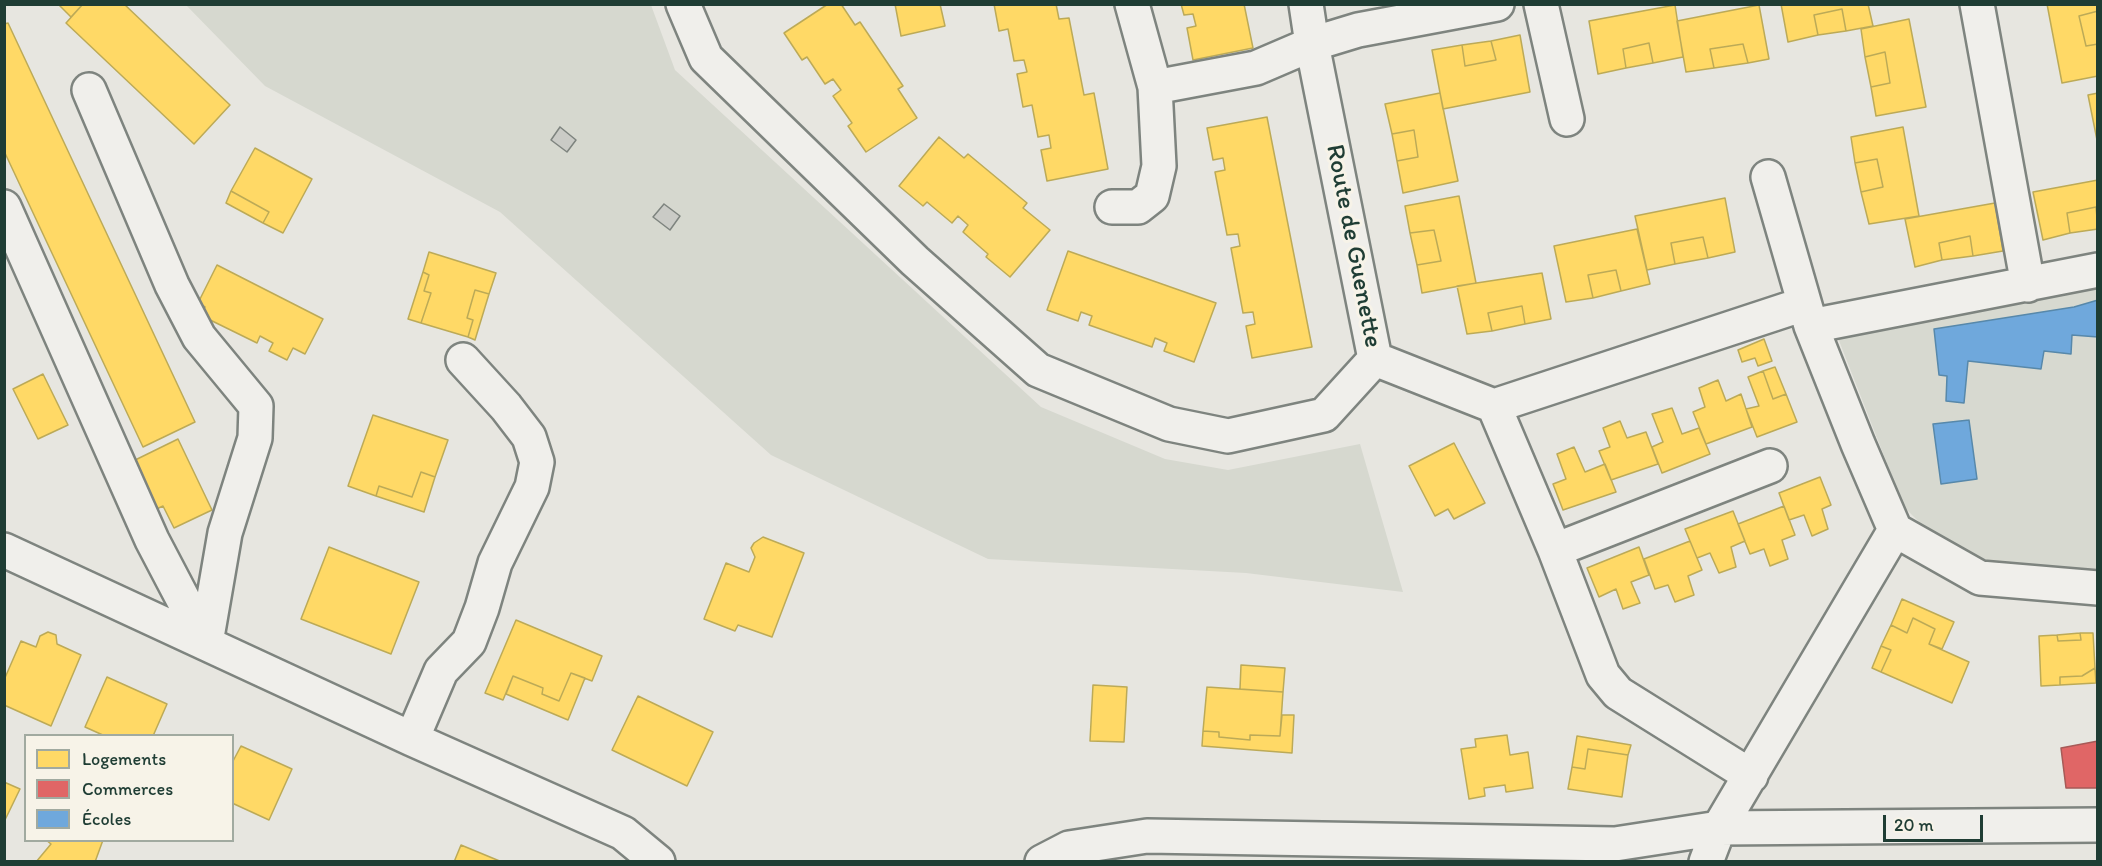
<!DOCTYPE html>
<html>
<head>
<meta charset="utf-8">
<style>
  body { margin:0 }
  #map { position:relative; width:2102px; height:866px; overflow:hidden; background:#e7e6e0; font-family:Itim,sans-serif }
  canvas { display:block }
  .frame { position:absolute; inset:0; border:6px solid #1f3d34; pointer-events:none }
  .legend { position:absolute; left:24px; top:734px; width:210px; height:108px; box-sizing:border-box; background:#f7f3e8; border:2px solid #a1aaa0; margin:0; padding:8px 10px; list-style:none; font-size:18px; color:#1f3d34 }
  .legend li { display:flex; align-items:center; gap:12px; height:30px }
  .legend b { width:30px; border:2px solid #a1aaa0 }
  .scale { position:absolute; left:1883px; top:815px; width:100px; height:27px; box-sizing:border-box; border:3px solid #1f3d34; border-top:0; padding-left:8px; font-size:18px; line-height:21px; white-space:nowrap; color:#1f3d34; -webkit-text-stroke:4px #f7f3e8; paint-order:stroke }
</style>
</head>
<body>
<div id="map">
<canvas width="2102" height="866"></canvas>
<div class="frame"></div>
<ul class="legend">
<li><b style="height:16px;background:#ffd966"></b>Logements</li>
<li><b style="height:16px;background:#e06666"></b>Commerces</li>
<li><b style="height:16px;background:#6fa8dc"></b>Écoles</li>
</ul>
<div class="scale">20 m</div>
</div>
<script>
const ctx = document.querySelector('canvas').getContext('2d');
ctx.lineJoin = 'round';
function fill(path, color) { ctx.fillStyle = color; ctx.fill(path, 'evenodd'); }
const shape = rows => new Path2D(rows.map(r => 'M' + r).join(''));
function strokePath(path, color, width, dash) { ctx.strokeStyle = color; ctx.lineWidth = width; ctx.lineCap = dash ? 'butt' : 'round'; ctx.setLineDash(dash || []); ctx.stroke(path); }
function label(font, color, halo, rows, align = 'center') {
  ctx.font = font + ' Itim,sans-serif'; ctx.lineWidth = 6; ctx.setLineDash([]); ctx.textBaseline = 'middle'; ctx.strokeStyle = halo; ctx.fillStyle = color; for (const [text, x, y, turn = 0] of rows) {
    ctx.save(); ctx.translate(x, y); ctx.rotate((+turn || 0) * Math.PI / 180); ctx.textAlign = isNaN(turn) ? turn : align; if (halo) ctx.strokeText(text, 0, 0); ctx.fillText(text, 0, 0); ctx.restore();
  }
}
const built = shape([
  [2097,285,2097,569,2082,575,2015,572,1977,559,1924,527,1904,507,1836,333]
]);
const green = shape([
  [186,5,651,5,675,70,1041,407,1165,459,1228,470,1360,444,1403,592,1246,573,988,559,771,455,500,212,265,86]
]);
const homes = shape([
  [58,4,83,4,71,17,58,4],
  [83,4,124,4,230,105,194,144,66,23,83,4],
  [828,4,841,4,855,25,860,22,903,86,898,89,917,118,866,152,848,126,852,123,833,96,841,90,833,79,825,84,807,57,802,60,784,33,828,4],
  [895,4,940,4,945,26,901,36,895,4],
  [994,4,1056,4,1059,19,1069,18,1084,95,1094,93,1108,169,1047,181,1041,150,1051,148,1049,135,1038,137,1032,105,1023,107,1017,74,1027,72,1024,60,1014,61,1008,29,999,31,994,4],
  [1181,4,1244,4,1253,48,1193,60,1187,28,1196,26,1193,14,1184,15,1181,4],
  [1781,4,1868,4,1873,26,1846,31,1842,9,1814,15,1818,35,1788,42,1781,4],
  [2047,4,2098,4,2098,11,2079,16,2086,46,2098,44,2098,76,2062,83,2047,4],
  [1675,5,1683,57,1653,63,1649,43,1623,49,1626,68,1598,74,1589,21,1675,5],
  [1759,5,1769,59,1748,63,1743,44,1710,49,1714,68,1686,72,1677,21,1759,5],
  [1842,9,1846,31,1818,35,1814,15,1842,9],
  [2098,11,2098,44,2086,46,2079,16,2098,11],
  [1909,19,1926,107,1876,116,1871,87,1890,83,1885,52,1865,57,1861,29,1909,19],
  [8,23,195,422,143,447,4,151,4,24,8,23],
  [1520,35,1530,92,1443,109,1432,50,1462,45,1465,66,1496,60,1491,41,1520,35],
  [1491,41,1496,60,1465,66,1462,45,1491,41],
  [1649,43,1653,63,1626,68,1623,49,1649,43],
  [1743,44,1748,63,1714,68,1710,49,1743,44],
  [1885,52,1890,83,1871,87,1865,57,1885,52],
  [1440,93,1458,181,1403,193,1397,161,1418,157,1414,130,1392,134,1385,104,1440,93],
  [2098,93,2098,145,2088,95,2098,93],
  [1267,117,1312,347,1252,358,1246,326,1255,324,1253,312,1243,313,1231,248,1240,246,1238,234,1227,235,1215,172,1225,170,1223,158,1213,160,1207,128,1267,117],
  [1903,127,1919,216,1869,224,1861,192,1883,187,1877,159,1855,163,1851,137,1903,127],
  [1414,130,1418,157,1397,161,1392,134,1414,130],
  [939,137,964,158,968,154,1027,203,1023,208,1050,230,1010,277,986,257,988,254,963,232,968,225,958,216,952,223,927,202,923,206,899,186,939,137],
  [255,148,312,179,283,233,263,223,269,212,231,191,255,148],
  [1877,159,1883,187,1861,192,1855,163,1877,159],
  [2098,180,2098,214,2096,207,2067,213,2070,233,2043,240,2033,192,2098,180],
  [231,191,269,212,263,223,226,203,231,191],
  [1459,196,1476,283,1422,293,1417,265,1441,261,1434,230,1410,233,1405,206,1459,196],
  [1725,198,1735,252,1708,258,1703,237,1671,243,1675,264,1647,270,1635,216,1725,198],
  [1995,203,2003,251,1973,256,1970,236,1939,243,1942,260,1915,267,1905,219,1995,203],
  [2096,207,2098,229,2070,233,2067,213,2096,207],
  [1637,229,1650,284,1621,291,1616,270,1588,275,1593,298,1566,302,1554,246,1637,229],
  [1434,230,1441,261,1417,265,1410,233,1434,230],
  [1970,236,1973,256,1942,260,1939,243,1970,236],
  [1703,237,1708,258,1675,264,1671,243,1703,237],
  [1068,251,1216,303,1194,362,1164,351,1167,343,1155,338,1152,347,1089,325,1092,316,1081,312,1078,321,1047,310,1068,251],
  [429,252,496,273,489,294,475,290,467,318,473,320,468,337,421,323,431,293,424,291,429,275,423,272,429,252],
  [217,265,323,319,305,354,293,348,287,360,269,351,273,343,260,336,257,343,200,315,205,307,198,303,217,265],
  [1616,270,1621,291,1593,298,1588,275,1616,270],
  [423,272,429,275,424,291,431,293,421,323,408,319,423,272],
  [1542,273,1551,319,1525,324,1522,306,1488,313,1492,331,1467,334,1457,286,1542,273],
  [475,290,489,294,475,340,468,337,473,320,467,318,475,290],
  [1522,306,1525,324,1492,331,1488,313,1522,306],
  [1764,339,1772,361,1758,366,1755,358,1742,362,1738,350,1764,339],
  [1775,367,1786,394,1773,399,1763,371,1775,367],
  [1763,371,1773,399,1786,394,1797,422,1757,437,1746,409,1759,406,1748,377,1763,371],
  [43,374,68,425,38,439,13,389,43,374],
  [1718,380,1726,401,1741,394,1752,427,1706,444,1693,412,1705,407,1699,388,1718,380],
  [1672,408,1682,434,1699,428,1710,454,1662,473,1652,447,1663,442,1652,414,1672,408],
  [373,415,448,440,435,477,421,472,412,497,379,486,376,496,348,486,373,415],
  [1620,421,1627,438,1646,432,1658,464,1611,480,1599,451,1610,447,1603,428,1620,421],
  [178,439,212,510,174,528,163,506,148,513,125,465,178,439],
  [1454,443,1485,503,1454,519,1448,509,1435,516,1409,466,1454,443],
  [1574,447,1585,472,1605,464,1616,492,1563,510,1553,484,1566,479,1557,454,1574,447],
  [421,472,435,477,424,512,376,496,379,486,412,497,421,472],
  [1820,477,1831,505,1822,509,1828,529,1812,536,1804,515,1789,520,1779,493,1820,477],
  [1784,506,1795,535,1782,540,1788,559,1770,566,1764,549,1750,554,1738,524,1784,506],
  [1733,511,1745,541,1731,547,1736,567,1719,573,1710,553,1697,558,1685,529,1733,511],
  [763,537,804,553,772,637,738,625,735,631,704,619,726,563,749,572,755,557,751,548,754,543,763,537],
  [1690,541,1702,570,1688,576,1694,595,1675,602,1668,585,1655,589,1644,559,1690,541],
  [329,547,419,582,391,654,301,619,329,547],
  [1639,547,1649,575,1631,582,1640,603,1623,609,1616,589,1599,597,1587,568,1639,547],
  [1902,599,1954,622,1942,649,1929,644,1935,629,1913,618,1907,633,1891,625,1902,599],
  [1913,618,1935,629,1929,644,1969,662,1952,703,1881,672,1891,650,1881,646,1891,625,1907,633,1913,618],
  [516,620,602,656,592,681,571,673,559,701,542,694,543,688,513,676,503,700,485,693,516,620],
  [48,632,56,635,57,644,81,655,51,726,4,705,4,680,21,641,36,647,40,636,48,632],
  [2080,633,2093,633,2095,668,2082,676,2060,677,2060,685,2041,686,2039,636,2057,635,2058,641,2081,640,2080,633],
  [2080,633,2081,640,2058,641,2057,635,2080,633],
  [1881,646,1891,650,1881,672,1872,668,1881,646],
  [1241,665,1285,668,1283,692,1240,689,1241,665],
  [2095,668,2096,683,2060,685,2060,677,2082,676,2095,668],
  [571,673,585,678,568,720,506,694,513,676,543,688,542,694,559,701,571,673],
  [107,677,167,704,153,736,105,736,85,727,107,677],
  [1093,685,1127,687,1124,742,1090,741,1093,685],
  [1207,687,1283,692,1280,736,1250,735,1250,740,1219,737,1219,732,1203,731,1207,687],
  [638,696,713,732,687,786,612,750,638,696],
  [1282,715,1294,715,1292,753,1202,746,1203,731,1219,732,1219,737,1250,740,1250,735,1280,736,1282,715],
  [1507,735,1510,755,1528,752,1533,788,1506,792,1505,785,1484,788,1485,796,1469,799,1461,749,1476,747,1475,739,1507,735],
  [1577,736,1631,745,1628,755,1588,749,1585,769,1572,767,1577,736],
  [241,746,292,769,269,820,232,803,232,763,241,746],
  [1588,749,1628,755,1622,797,1568,789,1572,767,1585,769,1588,749],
  [4,782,20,789,4,822,4,782],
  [46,840,103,840,95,862,36,862,51,844,46,840],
  [461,845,502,862,454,862,461,845]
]);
const shops = shape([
  [2098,741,2098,788,2066,788,2061,748,2098,741]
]);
const schools = shape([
  [2098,300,2098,337,2072,335,2071,354,2044,351,2041,369,1968,361,1964,403,1946,401,1947,376,1939,375,1934,329,2074,307,2098,300],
  [1969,420,1977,479,1941,484,1933,424,1969,420]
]);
const building = shape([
  [560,127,576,140,567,152,551,140,560,127],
  [664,204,680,216,670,230,653,217,664,204]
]);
const minor = shape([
  [683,4,706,58,915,261,1038,370,1169,424,1228,436,1324,415,1375,359],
  [1306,4,1312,44,1375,359,1494,406,1804,304],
  [1541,4,1567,119],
  [1977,4,2028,285],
  [1155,87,1256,68,1312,44,1358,30,1497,4],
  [89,90,172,285,199,337,256,406,255,438,225,533,206,643],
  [1768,177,1811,326,1858,444,1895,530,1980,578,2098,588],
  [4,207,152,540,206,643],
  [1112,207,1138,207,1152,196,1159,166,1155,87,1132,4],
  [1811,326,2098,270],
  [1494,406,1555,550,1603,675,1618,693,1751,776],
  [4,550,412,739,623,833,658,862],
  [1555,550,1770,466],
  [412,739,441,671,469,642,482,608,495,563,532,487,537,462,529,437,506,407,463,360],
  [1042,862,1069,848,1147,836,1615,844,1719,828,2098,825],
  [1706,862,1719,828,1895,530]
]);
const streetNames = [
  ["Route de Guenette",1353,246,79]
];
fill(built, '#d7d9d0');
fill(green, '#d6d8cf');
fill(homes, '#ffd966');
strokePath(homes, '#bcaa57', 1.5);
fill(shops, '#e06666');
strokePath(shops, '#a65a57', 1.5);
fill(schools, '#6fa8dc');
strokePath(schools, '#5788aa', 1.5);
fill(building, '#cacbc6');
strokePath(building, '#7e847f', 1.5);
strokePath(minor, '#7e847f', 38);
strokePath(minor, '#f0efeb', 33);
label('26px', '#1f3d34', '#f7f3e8', streetNames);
</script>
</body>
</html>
